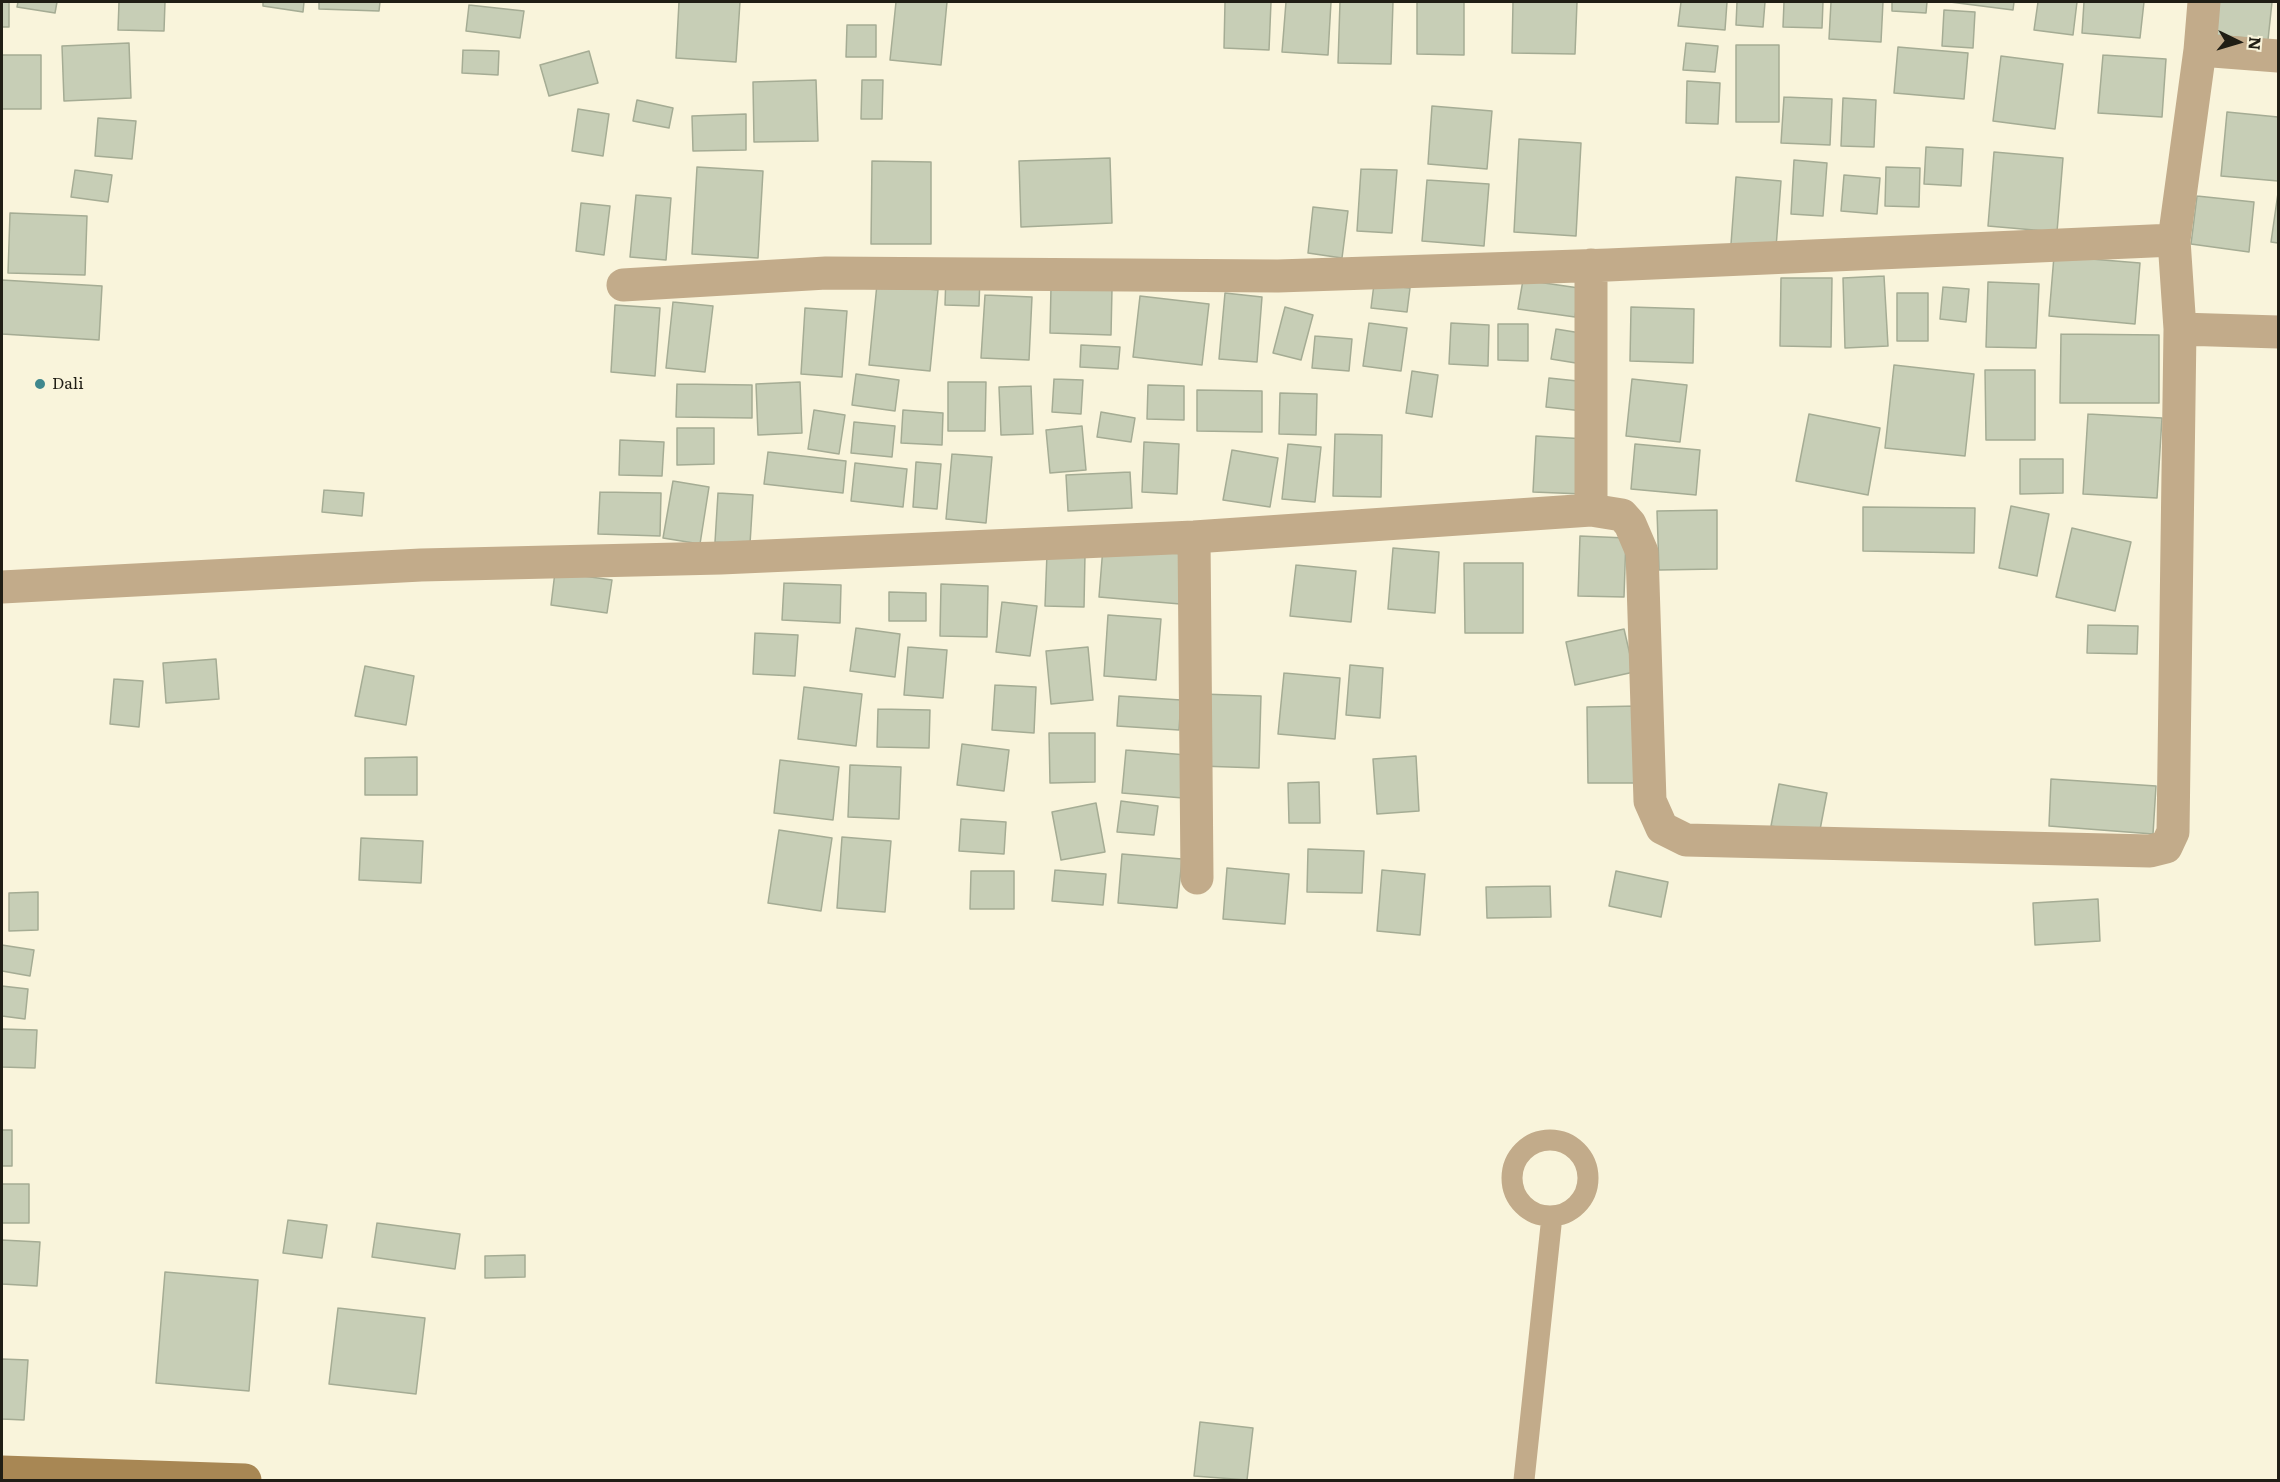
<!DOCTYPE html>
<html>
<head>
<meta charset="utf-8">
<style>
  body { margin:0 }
  #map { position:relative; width:2280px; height:1482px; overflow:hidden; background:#f9f4db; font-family:Literata,serif }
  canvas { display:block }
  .frame { position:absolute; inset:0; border:3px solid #201e15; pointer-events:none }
  .north { position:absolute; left:2208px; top:12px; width:60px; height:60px; -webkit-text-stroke:4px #f9f4db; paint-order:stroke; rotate:95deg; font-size:16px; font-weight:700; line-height:24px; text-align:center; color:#201e15 }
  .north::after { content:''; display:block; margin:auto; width:21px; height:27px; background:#201e15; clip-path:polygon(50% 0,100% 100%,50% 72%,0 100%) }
</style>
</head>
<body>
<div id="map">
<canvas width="2280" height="1482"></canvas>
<div class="frame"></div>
<div class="north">N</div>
</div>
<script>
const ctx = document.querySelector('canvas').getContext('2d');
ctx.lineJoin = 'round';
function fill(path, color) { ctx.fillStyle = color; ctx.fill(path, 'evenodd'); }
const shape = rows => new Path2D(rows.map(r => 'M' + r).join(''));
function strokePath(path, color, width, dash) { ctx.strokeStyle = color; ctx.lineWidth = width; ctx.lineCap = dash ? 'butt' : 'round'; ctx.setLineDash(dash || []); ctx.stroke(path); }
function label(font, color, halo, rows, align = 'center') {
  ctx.font = font + ' Literata,serif'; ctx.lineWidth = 4.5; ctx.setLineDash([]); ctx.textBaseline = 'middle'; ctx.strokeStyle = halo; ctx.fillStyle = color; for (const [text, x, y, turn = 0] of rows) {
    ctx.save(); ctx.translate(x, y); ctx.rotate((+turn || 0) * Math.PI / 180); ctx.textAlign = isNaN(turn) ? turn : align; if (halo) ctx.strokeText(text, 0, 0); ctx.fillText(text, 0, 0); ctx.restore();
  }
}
const building = shape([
  [2,2,9,2,9,27,2,27,2,2],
  [18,2,57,2,55,13,17,7,18,2],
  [119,2,165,2,164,31,118,30,119,2],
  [263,2,304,2,303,12,263,6,263,2],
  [319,2,380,2,379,11,319,9,319,2],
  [679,2,740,2,736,62,676,58,679,2],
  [896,2,947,2,941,65,890,60,896,2],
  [1225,2,1271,2,1269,50,1224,48,1225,2],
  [1286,2,1331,2,1328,55,1282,52,1286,2],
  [1340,2,1393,2,1391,64,1338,63,1340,2],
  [1417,2,1464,2,1464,55,1417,54,1417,2],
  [1513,2,1577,2,1575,54,1512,53,1513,2],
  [1681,2,1727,2,1725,30,1678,26,1681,2],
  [1737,2,1765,2,1763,27,1736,25,1737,2],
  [1784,2,1823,2,1822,28,1783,27,1784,2],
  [1831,2,1883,2,1881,42,1829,39,1831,2],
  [1892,2,1927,2,1926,13,1892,11,1892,2],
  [1950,2,2014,2,2013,10,1950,2],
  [2038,2,2077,2,2073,35,2034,30,2038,2],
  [2084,2,2144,2,2140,38,2082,33,2084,2],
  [2219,2,2272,2,2268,40,2215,35,2219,2],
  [469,5,524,11,520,38,466,31,469,5],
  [1944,10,1975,12,1973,48,1942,46,1944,10],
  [847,25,876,25,876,57,846,57,847,25],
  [129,43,131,98,64,101,62,46,129,43],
  [1686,43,1718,46,1715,72,1683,70,1686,43],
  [1736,45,1779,45,1779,122,1736,122,1736,45],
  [1898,47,1968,53,1964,99,1894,93,1898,47],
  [463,50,499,51,498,75,462,73,463,50],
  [589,51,598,83,549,96,540,65,589,51],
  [2,55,41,55,41,109,2,109,2,55],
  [2103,55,2166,59,2162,117,2098,113,2103,55],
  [2001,56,2063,64,2055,129,1993,121,2001,56],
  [816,80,818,141,754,142,753,82,816,80],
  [862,80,883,80,882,119,861,119,862,80],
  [1687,81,1720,83,1718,124,1686,123,1687,81],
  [1784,97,1832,99,1830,145,1781,143,1784,97],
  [1843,98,1876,100,1874,147,1841,146,1843,98],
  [637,100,673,108,669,128,633,121,637,100],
  [1432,106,1492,111,1487,169,1428,164,1432,106],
  [578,109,609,114,603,156,572,151,578,109],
  [2227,112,2278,117,2278,181,2221,176,2227,112],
  [746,114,746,150,693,151,692,116,746,114],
  [98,118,136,121,132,159,95,156,98,118],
  [1519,139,1581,143,1576,236,1514,232,1519,139],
  [1926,147,1963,149,1961,186,1924,184,1926,147],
  [1994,152,2063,158,2057,232,1988,226,1994,152],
  [1110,158,1112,223,1021,227,1019,161,1110,158],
  [1794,160,1827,163,1823,216,1791,214,1794,160],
  [872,161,931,162,931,244,871,244,872,161],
  [697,167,763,171,758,258,692,254,697,167],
  [1886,167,1920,168,1919,207,1885,206,1886,167],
  [1361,169,1397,170,1392,233,1357,231,1361,169],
  [75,170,112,175,108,202,71,197,75,170],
  [1844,175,1880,178,1877,214,1841,211,1844,175],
  [1736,177,1781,181,1776,248,1731,244,1736,177],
  [1427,180,1489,184,1484,246,1422,241,1427,180],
  [2278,193,2278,243,2271,242,2278,193],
  [636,195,671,198,666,260,630,257,636,195],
  [2197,196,2254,202,2249,252,2191,244,2197,196],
  [581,203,610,206,604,255,576,251,581,203],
  [1313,207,1348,211,1342,258,1308,253,1313,207],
  [10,213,87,216,85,275,8,273,10,213],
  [2054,256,2140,263,2135,324,2049,316,2054,256],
  [946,274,980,275,979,306,945,305,946,274],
  [1884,276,1888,346,1845,348,1843,278,1884,276],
  [1781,278,1832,278,1831,347,1780,346,1781,278],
  [2,280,102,286,99,340,2,334,2,280],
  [1523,280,1579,288,1575,317,1518,309,1523,280],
  [1988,282,2039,284,2036,348,1986,347,1988,282],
  [877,284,938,290,930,371,869,365,877,284],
  [1374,284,1410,288,1407,312,1371,308,1374,284],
  [1051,287,1112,289,1111,335,1050,333,1051,287],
  [1943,287,1969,289,1966,322,1940,319,1943,287],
  [1225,293,1262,297,1257,362,1219,359,1225,293],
  [1897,293,1928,293,1928,341,1897,341,1897,293],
  [985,295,1032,297,1029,360,981,358,985,295],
  [1140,296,1209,304,1202,365,1133,357,1140,296],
  [673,302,713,306,705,372,666,368,673,302],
  [615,305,660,308,655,376,611,372,615,305],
  [1285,307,1313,315,1301,360,1273,353,1285,307],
  [1631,307,1694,309,1693,363,1630,361,1631,307],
  [805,308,847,311,842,377,801,374,805,308],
  [1369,323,1407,328,1401,371,1363,366,1369,323],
  [1451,323,1489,325,1488,366,1449,364,1451,323],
  [1498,324,1528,324,1528,361,1498,360,1498,324],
  [1556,329,1587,334,1582,364,1551,359,1556,329],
  [2061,334,2159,335,2159,403,2060,403,2061,334],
  [1315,336,1352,339,1349,371,1312,368,1315,336],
  [1081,345,1120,347,1118,369,1080,367,1081,345],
  [1894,365,1974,374,1965,456,1885,448,1894,365],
  [1985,370,2035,370,2035,440,1986,440,1985,370],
  [1412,371,1438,375,1432,417,1406,413,1412,371],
  [856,374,899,380,895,411,852,405,856,374],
  [1549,378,1587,382,1583,411,1546,407,1549,378],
  [1054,379,1083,380,1081,414,1052,412,1054,379],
  [1632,379,1687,385,1680,442,1626,436,1632,379],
  [800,382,802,433,758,435,756,384,800,382],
  [948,382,986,382,985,431,948,431,948,382],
  [677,384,752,385,752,418,676,417,677,384],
  [1148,385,1184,386,1184,420,1147,419,1148,385],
  [1031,386,1033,434,1001,435,999,387,1031,386],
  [1197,390,1262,391,1262,432,1197,431,1197,390],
  [1280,393,1317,394,1316,435,1279,434,1280,393],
  [814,410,845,415,839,454,808,449,814,410],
  [903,410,943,413,942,445,901,443,903,410],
  [1101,412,1135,418,1131,442,1097,437,1101,412],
  [1809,414,1880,428,1868,495,1796,481,1809,414],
  [2088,414,2162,418,2157,498,2083,494,2088,414],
  [854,422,895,426,892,457,851,453,854,422],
  [1082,426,1086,470,1050,473,1046,430,1082,426],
  [677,428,714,428,714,464,677,465,677,428],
  [1335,434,1382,435,1381,497,1333,496,1335,434],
  [1536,436,1586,439,1583,494,1533,492,1536,436],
  [620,440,664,442,662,476,619,475,620,440],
  [1144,442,1179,444,1177,494,1142,492,1144,442],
  [1288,444,1321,447,1315,502,1282,499,1288,444],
  [1635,444,1700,450,1696,495,1631,489,1635,444],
  [1232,450,1278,458,1270,507,1223,500,1232,450],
  [768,452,846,461,843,493,764,484,768,452],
  [952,454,992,457,986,523,946,519,952,454],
  [2020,459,2063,459,2063,493,2020,494,2020,459],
  [916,462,941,464,937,509,913,507,916,462],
  [855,463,907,469,903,507,851,501,855,463],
  [1130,472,1132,508,1068,511,1066,475,1130,472],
  [673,481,709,487,700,544,663,538,673,481],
  [324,490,364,493,362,516,322,512,324,490],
  [600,492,661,493,660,536,598,534,600,492],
  [718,493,753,495,750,544,715,542,718,493],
  [2011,506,2049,514,2037,576,1999,568,2011,506],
  [1863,507,1975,508,1974,553,1863,551,1863,507],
  [1717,510,1717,569,1659,570,1657,511,1717,510],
  [2072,528,2131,542,2115,611,2056,597,2072,528],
  [1580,536,1626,538,1624,597,1578,596,1580,536],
  [1103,547,1185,554,1180,604,1099,597,1103,547],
  [1393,548,1439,552,1435,613,1388,609,1393,548],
  [1047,553,1085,554,1084,607,1045,606,1047,553],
  [1464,563,1523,563,1523,633,1465,633,1464,563],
  [1296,565,1356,571,1351,622,1290,616,1296,565],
  [555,572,612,580,607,613,551,605,555,572],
  [784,583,841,585,840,623,782,620,784,583],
  [941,584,988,586,987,637,940,636,941,584],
  [889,592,926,593,926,621,889,621,889,592],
  [1002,602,1037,606,1030,656,996,652,1002,602],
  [1108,615,1161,619,1156,680,1104,676,1108,615],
  [2088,625,2138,626,2137,654,2087,653,2088,625],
  [856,628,900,634,895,677,850,671,856,628],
  [1624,629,1634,672,1575,685,1566,642,1624,629],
  [755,633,798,635,795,676,753,674,755,633],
  [908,647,947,650,943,698,904,695,908,647],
  [1088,647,1093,700,1051,704,1046,651,1088,647],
  [216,659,219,699,166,703,163,663,216,659],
  [1350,665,1383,668,1380,718,1346,715,1350,665],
  [365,666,414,676,406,725,355,716,365,666],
  [1284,673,1340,678,1335,739,1278,734,1284,673],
  [114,679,143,681,139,727,110,724,114,679],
  [995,685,1036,687,1034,733,992,730,995,685],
  [804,687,862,694,856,746,798,739,804,687],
  [1202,694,1261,696,1259,768,1200,766,1202,694],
  [1119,696,1181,700,1179,730,1117,726,1119,696],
  [1638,706,1639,783,1588,783,1587,707,1638,706],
  [878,709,930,710,929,748,877,747,878,709],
  [1049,733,1095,733,1095,782,1050,783,1049,733],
  [962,744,1009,750,1004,791,957,785,962,744],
  [1126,750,1187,755,1183,798,1122,793,1126,750],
  [1416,756,1419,811,1377,814,1373,759,1416,756],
  [417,757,417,795,365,795,365,758,417,757],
  [780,760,839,767,833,820,774,813,780,760],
  [850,765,901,767,899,819,848,817,850,765],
  [2051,779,2156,786,2153,834,2049,826,2051,779],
  [1319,782,1320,823,1289,823,1288,783,1319,782],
  [1779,784,1827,793,1819,835,1771,826,1779,784],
  [1121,801,1158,806,1154,835,1117,832,1121,801],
  [1096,803,1105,852,1061,860,1052,812,1096,803],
  [961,819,1006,822,1004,854,959,851,961,819],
  [779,830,832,838,821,911,768,903,779,830],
  [842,837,891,841,885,912,837,908,842,837],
  [361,838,423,841,421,883,359,880,361,838],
  [1308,849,1364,851,1362,893,1307,892,1308,849],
  [1122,854,1182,859,1177,908,1118,903,1122,854],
  [1227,868,1289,874,1285,924,1223,919,1227,868],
  [1055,870,1106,874,1103,905,1052,901,1055,870],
  [1382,870,1425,874,1420,935,1377,931,1382,870],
  [971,871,1014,871,1014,909,970,909,971,871],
  [1616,871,1668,882,1661,917,1609,906,1616,871],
  [1550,886,1551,917,1487,918,1486,887,1550,886],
  [38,892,38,930,9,931,9,893,38,892],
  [2098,899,2100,941,2035,945,2033,903,2098,899],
  [2,945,34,950,30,976,2,971,2,945],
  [2,986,28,989,25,1019,2,1016,2,986],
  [2,1029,37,1030,35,1068,2,1067,2,1029],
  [2,1130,12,1130,12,1166,2,1166,2,1130],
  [2,1184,29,1184,29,1223,2,1223,2,1184],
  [288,1220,327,1225,322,1258,283,1253,288,1220],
  [377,1223,460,1234,455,1269,372,1257,377,1223],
  [2,1240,40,1242,37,1286,2,1284,2,1240],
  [525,1255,525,1277,485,1278,485,1256,525,1255],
  [165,1272,258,1280,249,1391,156,1383,165,1272],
  [338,1308,425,1318,416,1394,329,1384,338,1308],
  [2,1359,28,1360,24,1420,2,1419,2,1359],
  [1200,1422,1253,1428,1247,1480,1194,1476,1200,1422]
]);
const lane = shape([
  '1512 1178a38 38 0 1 1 76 0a38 38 0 1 1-76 0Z',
  [1524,1480,1552,1216]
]);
const street = shape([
  [2204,2,2200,50,2174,240,2180,329,2278,332],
  [2200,50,2278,56],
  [623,285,826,273,1278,276,1608,265,2174,240],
  [1591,510,1622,515,1630,524,1642,552,1650,801,1662,828,1686,840,2150,851,2166,847,2173,832,2180,329],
  [1194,537,1197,878],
  [2,587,421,565,721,558,1194,537,1591,510,1591,265]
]);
const secondary = shape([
  [2,1472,245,1480]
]);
const markers = [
  [40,384,6,"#3f878d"]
];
const poiNames = [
  ["Dali",52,384]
];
fill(building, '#c7ceb6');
strokePath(building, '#a5ac94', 1.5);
strokePath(lane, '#c2ab8a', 21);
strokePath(street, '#c2ab8a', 33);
strokePath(secondary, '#a88754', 33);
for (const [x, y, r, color] of markers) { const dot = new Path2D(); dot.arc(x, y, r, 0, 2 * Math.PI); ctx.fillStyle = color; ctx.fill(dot); strokePath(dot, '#f9f4db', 2); }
label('16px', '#201e15', '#f9f4db', poiNames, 'left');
</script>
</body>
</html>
